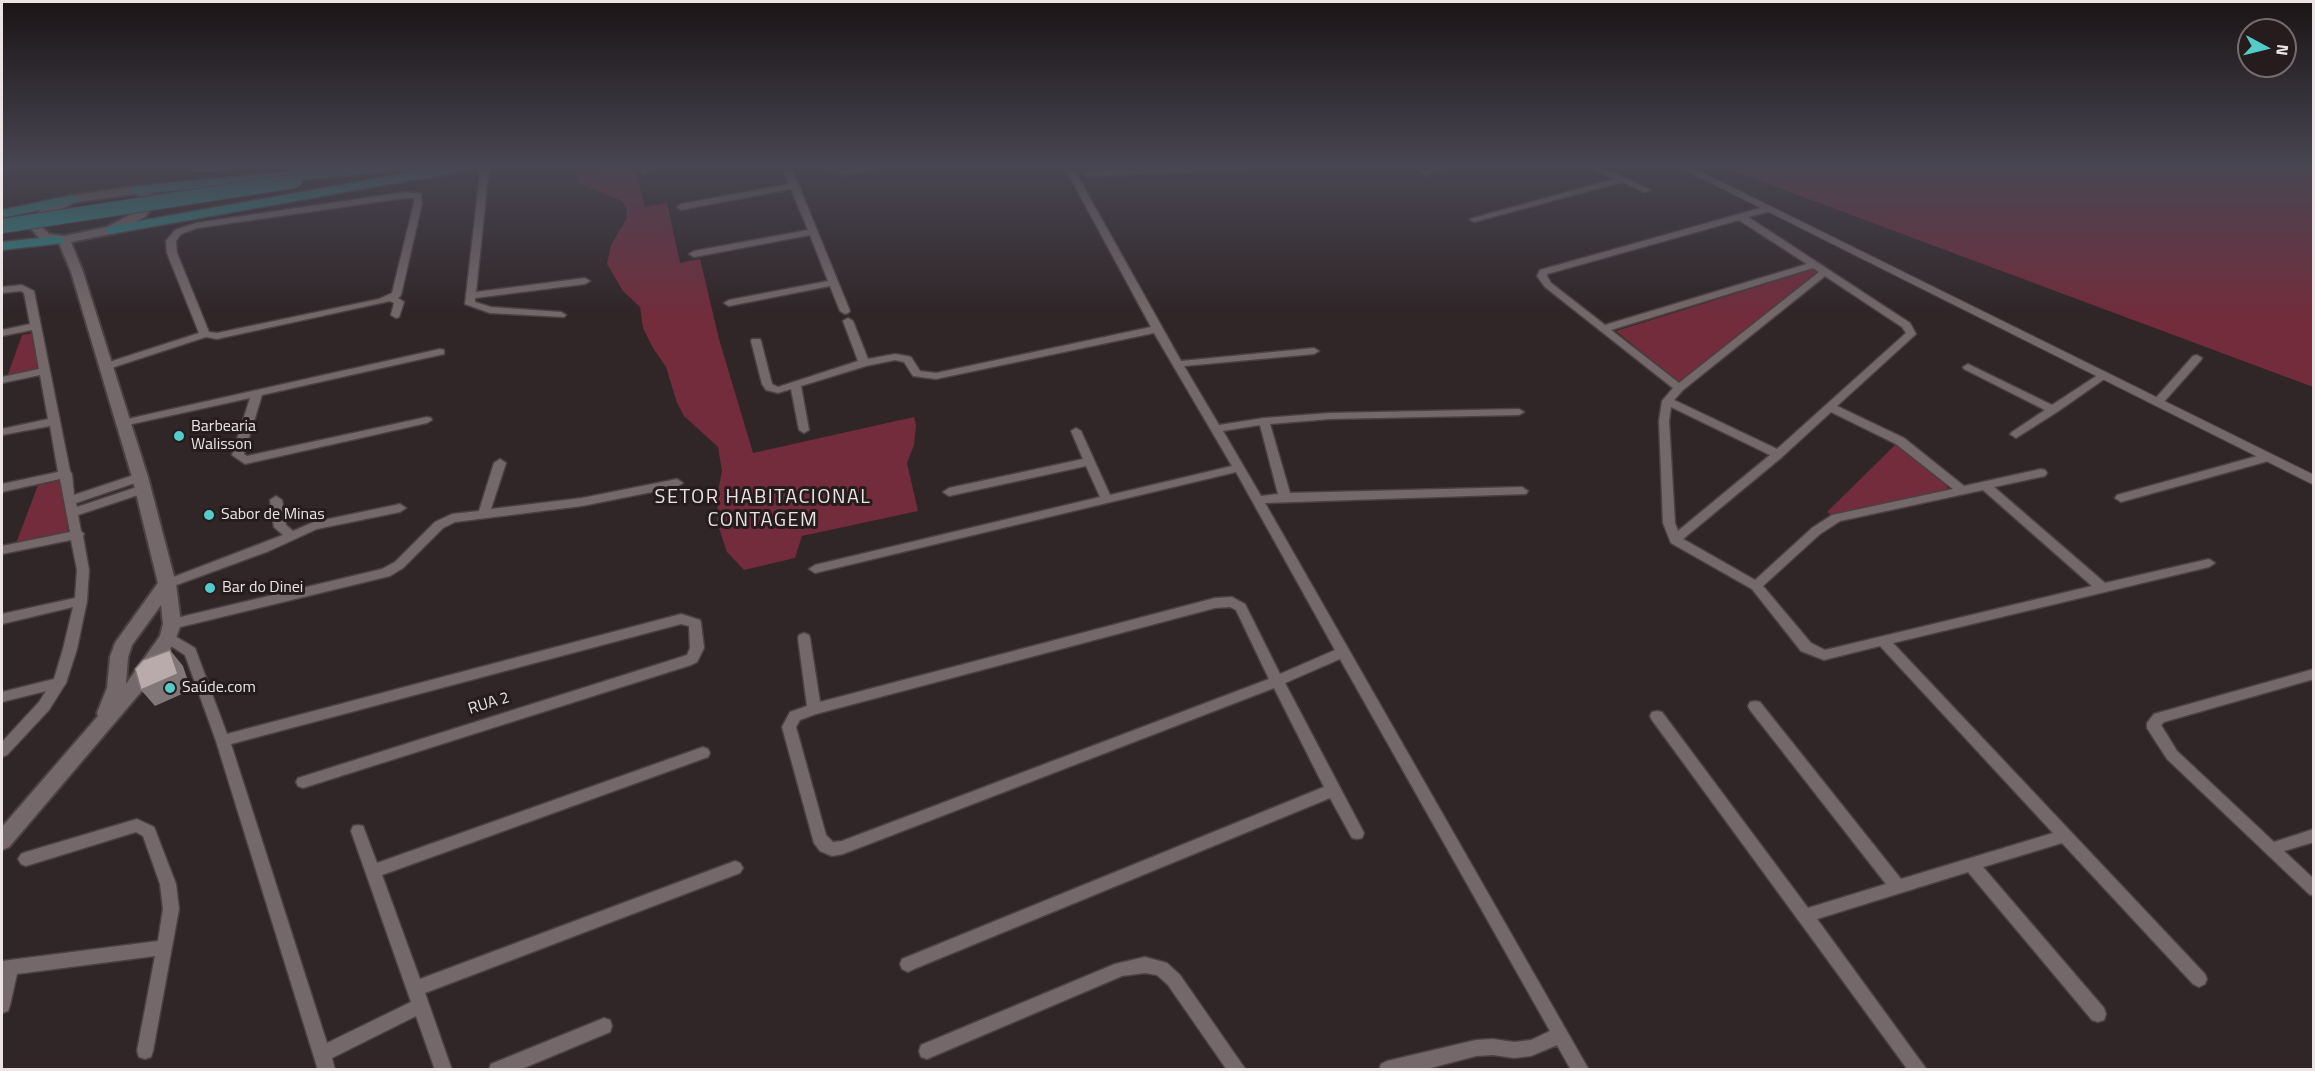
<!DOCTYPE html>
<html>
<head>
<meta charset="utf-8">
<style>
  body { margin:0 }
  #map { position:relative; width:2315px; height:1071px; overflow:hidden; background:#302527; font-family:"Titillium Web",sans-serif }
  canvas { display:block }
  .frame { position:absolute; inset:0; border:3px solid #ebe3e4; pointer-events:none }
  .north { position:absolute; left:2237px; top:18px; width:60px; height:60px; box-sizing:border-box; background:#261c1d; border:2px solid #756c6d; border-radius:50%; rotate:97deg; font-size:16px; font-weight:700; line-height:24px; text-align:center; color:#ebe3e4 }
  .north::after { content:''; display:block; margin:auto; width:21px; height:27px; background:#53cdc9; clip-path:polygon(50% 0,100% 100%,50% 72%,0 100%) }
</style>
</head>
<body>
<div id="map">
<canvas width="2315" height="1071"></canvas>
<div class="frame"></div>
<div class="north">N</div>
</div>
<script>
const ctx = document.querySelector('canvas').getContext('2d');
ctx.lineJoin = 'round';
function fill(path, color) { ctx.fillStyle = color; ctx.fill(path, 'evenodd'); }
const shape = rows => new Path2D(rows.map(r => 'M' + r).join(''));
function strokePath(path, color, width, dash) { ctx.strokeStyle = color; ctx.lineWidth = width; ctx.lineCap = dash ? 'butt' : 'round'; ctx.setLineDash(dash || []); ctx.stroke(path); }
function label(font, color, halo, rows, align = 'center') {
  ctx.font = font + ' "Titillium Web",sans-serif'; ctx.lineWidth = 6; ctx.setLineDash([]); ctx.textBaseline = 'middle'; ctx.strokeStyle = halo; ctx.fillStyle = color; for (const [text, x, y, turn = 0] of rows) {
    ctx.save(); ctx.translate(x, y); ctx.rotate((+turn || 0) * Math.PI / 180); ctx.textAlign = isNaN(turn) ? turn : align; if (halo) ctx.strokeText(text, 0, 0); ctx.fillText(text, 0, 0); ctx.restore();
  }
}
const green = shape([
  [634,166,645,207,667,203,680,263,700,259,719,339,753,453,914,417,916,425,914,445,907,463,918,511,802,536,795,558,744,570,727,552,717,522,718,491,722,471,718,447,684,416,677,403,666,367,653,348,643,328,640,307,623,291,607,264,611,245,627,218,627,209,622,201,578,183,577,175],
  [1720,166,2313,166,2313,387],
  [1814,269,1818,271,1679,382,1616,331],
  [33,333,42,368,7,377,22,335],
  [1897,443,1947,486,1947,489,1832,515,1827,512],
  [59,481,62,481,68,531,64,534,15,546,38,485]
]);
const minor = shape([
  [481,166,489,166,476,292,585,278,590,281,585,284,475,298,475,302,491,307,561,312,566,315,564,317,490,313,465,304,481,166],
  [651,166,667,166,644,173,640,170,651,166],
  [782,166,790,166,799,186,850,311,848,313,845,314,840,311,830,286,729,306,724,303,729,300,828,281,810,235,694,257,689,254,694,251,808,230,791,189,681,210,677,207,681,204,789,184,782,166],
  [863,166,882,166,878,169,842,175,838,172,863,166],
  [1064,166,1072,166,1181,361,1314,348,1319,351,1314,354,1184,366,1219,425,1264,418,1330,413,1519,409,1524,412,1519,415,1330,419,1270,424,1290,493,1522,487,1528,491,1526,494,1265,503,1589,1070,1571,1070,1557,1045,1531,1056,1514,1058,1493,1055,1476,1056,1423,1070,1379,1070,1381,1064,1387,1061,1476,1040,1493,1039,1514,1042,1531,1040,1550,1031,1340,659,1285,683,1364,833,1362,838,1357,839,1352,838,1330,798,914,969,908,972,902,969,900,964,902,959,1324,787,1274,688,843,854,832,856,827,854,820,851,814,843,782,727,790,712,807,706,798,638,799,635,804,633,809,635,810,638,820,702,1215,598,1232,597,1245,604,1280,674,1335,650,1236,472,815,573,809,569,815,565,1100,497,1086,466,949,496,943,492,949,488,1083,459,1071,431,1076,428,1081,431,1110,495,1232,466,1154,333,936,379,913,376,904,362,895,360,866,366,801,386,809,430,804,433,799,430,791,389,778,393,766,390,762,384,751,341,752,339,760,339,761,341,772,384,778,387,858,361,843,321,848,318,853,321,868,359,895,354,907,356,911,357,920,371,936,373,1151,327,1064,166],
  [1260,425,1278,494,1261,496,1223,431,1260,425],
  [1230,607,1236,610,1269,679,842,841,833,842,826,835,796,727,800,720,816,714,1215,608,1230,607],
  [1191,166,1253,166,1249,169,1088,176,1084,173,1088,170,1191,166],
  [1307,166,1316,166,1316,167,1312,170,1307,166],
  [1438,166,1452,166,1425,175,1421,172,1438,166],
  [1588,166,1599,166,1651,190,1644,192,1622,182,1474,222,1470,219,1614,179,1588,166],
  [405,192,421,194,422,203,401,295,398,298,404,302,399,317,396,318,391,315,394,303,390,301,217,339,206,337,111,368,103,368,102,366,103,364,199,333,167,253,166,241,175,230,196,223,405,192],
  [405,198,414,198,414,203,392,293,379,299,217,333,209,332,177,253,176,241,181,234,197,228,405,198],
  [1768,206,1771,207,1771,211,1748,217,1910,323,1916,334,1837,406,1904,438,1964,486,2041,469,2045,470,2047,473,2045,476,1994,487,2105,583,2209,559,2215,563,2209,567,1893,643,2205,974,2207,979,2205,984,2199,987,2193,984,2062,843,1983,867,2104,1008,2106,1014,2104,1020,2098,1022,2092,1020,1968,872,1817,919,1927,1070,1908,1070,1652,720,1650,716,1652,712,1657,711,1662,712,1808,908,1886,884,1750,710,1748,706,1750,702,1755,701,1760,702,1901,879,2053,833,1880,646,1824,660,1801,651,1752,589,1671,543,1663,523,1659,421,1662,401,1673,388,1545,287,1537,276,1540,270,1768,206],
  [1739,220,1807,264,1605,325,1551,283,1547,276,1547,274,1739,220],
  [1813,268,1819,272,1679,383,1611,330,1813,268],
  [1825,276,1902,327,1906,333,1777,449,1674,400,1683,390,1825,276],
  [1671,407,1770,455,1678,531,1675,523,1669,421,1671,407],
  [1831,412,1896,444,1953,489,1832,515,1812,528,1755,580,1683,539,1782,457,1831,412],
  [1983,490,2092,586,1825,650,1811,643,1763,586,1820,534,1840,521,1983,490],
  [22,285,34,291,70,471,72,474,74,495,140,473,146,477,144,480,76,503,77,507,143,485,149,489,147,492,78,515,81,531,84,534,83,536,89,570,87,601,77,649,66,683,49,710,7,755,2,757,2,742,39,702,46,691,2,702,2,692,54,679,63,649,73,607,2,624,2,614,75,598,77,570,71,540,2,554,2,546,70,532,60,479,2,492,2,484,58,472,50,426,2,435,2,429,48,419,40,375,2,383,2,377,39,369,32,330,2,336,2,330,30,324,24,293,21,291,2,293,2,287,22,285],
  [440,349,444,350,444,354,262,395,244,454,247,456,427,417,431,418,432,420,427,423,245,464,232,455,250,398,123,426,118,423,123,420,440,349],
  [2197,355,2202,358,2201,360,2162,404,2154,404,2153,402,2154,400,2193,356,2197,355],
  [1968,364,2052,405,2101,373,2105,372,2110,375,2057,412,2016,438,2010,434,2012,432,2045,410,1964,369,1963,367,1968,364],
  [2268,453,2274,457,2272,460,2121,502,2115,498,2117,495,2268,453],
  [500,459,506,463,491,509,582,498,677,479,683,483,677,487,582,506,455,522,443,528,403,568,390,576,172,629,167,627,166,624,167,621,172,619,382,569,395,562,435,522,452,514,479,511,494,463,500,459],
  [276,496,282,500,286,525,293,531,314,522,400,504,406,508,400,512,317,529,269,551,171,587,163,587,161,584,163,581,283,535,274,527,270,500,276,496],
  [681,614,700,620,701,623,704,648,697,662,691,665,303,788,298,786,296,782,298,778,681,657,687,655,690,648,689,626,681,624,231,744,327,1043,411,1002,351,831,353,826,358,825,363,826,377,863,703,747,708,749,710,753,708,757,382,875,420,979,735,861,740,863,743,868,740,873,425,993,452,1070,435,1070,416,1016,332,1058,335,1070,318,1070,216,741,185,655,163,641,162,638,163,635,173,635,195,648,227,734,681,614],
  [2314,669,2314,679,2164,722,2161,725,2177,751,2274,842,2314,829,2314,842,2284,851,2314,879,2314,896,2309,894,2167,759,2147,728,2147,723,2154,714,2314,669],
  [137,819,154,827,156,832,176,884,179,909,153,1051,151,1057,145,1059,139,1057,137,1051,155,956,17,974,10,1005,8,1011,2,1013,2,961,158,941,163,909,160,884,143,836,136,832,26,866,21,864,18,859,21,854,26,852,137,819],
  [1145,957,1167,963,1180,975,1246,1070,1227,1070,1168,985,1157,975,1145,973,1122,976,927,1059,921,1057,919,1051,921,1045,1115,964,1145,957],
  [604,1018,610,1020,612,1026,610,1032,519,1070,489,1070,491,1064,604,1018]
]);
const tertiary = shape([
  [1677,166,1689,166,2314,475,2314,485,1677,166]
]);
const secondary = shape([
  [137,186,155,196,156,201,145,217,115,233,71,242,83,272,148,477,176,584,181,624,174,643,146,686,9,847,2,850,2,827,98,716,97,713,107,688,110,657,115,643,158,583,132,477,71,272,59,243,41,240,31,229,32,219,41,209,69,196,137,186],
  [135,194,143,198,144,201,137,211,107,227,64,236,49,234,43,228,44,220,49,215,76,202,135,194],
  [161,605,163,624,160,636,126,684,128,657,132,645,161,605]
]);
const primary = shape([
  [352,166,413,166,407,170,137,194,131,190,137,186,352,166],
  [447,166,474,166,468,170,111,234,104,230,111,226,447,166],
  [73,195,80,199,78,202,2,218,2,210,73,195],
  [58,236,65,240,63,243,2,250,2,242,58,236]
]);
const primaryBridge = shape([
  [2,226,295,181]
]);
const wall = shape([
  [188,166,234,166,230,170,192,172]
]);
const shadedWall = shape([
  [828,166,859,166,823,172,822,167],
  [170,650,183,666,191,690,155,706,141,690]
]);
const building = shape([
  [170,650,178,674,141,690,135,669,143,660,170,650]
]);
const markers = [
  [179,436,6,"#53cdc9"],
  [209,515,6,"#53cdc9"],
  [210,588,6,"#53cdc9"],
  [170,688,6,"#53cdc9"]
];
const poiNames = [
  ["Barbearia",191,427],
  ["Walisson",191,445],
  ["Sabor de Minas",221,515],
  ["Bar do Dinei",222,588],
  ["Saúde.com",182,688]
];
const streetNames = [
  ["RUA 2",489,704,-17]
];
const quarterNames = [
  ["SETOR HABITACIONAL",763,498],
  ["CONTAGEM",763,521]
];
fill(green, '#722c3c');
strokePath(minor, '#4b4143', 3);
strokePath(tertiary, '#4b4143', 2);
strokePath(secondary, '#4b4143', 4);
strokePath(primary, '#4b4143', 3);
fill(minor, '#75686a');
fill(tertiary, '#75686a');
fill(secondary, '#75686a');
fill(primary, '#2f8785');
strokePath(primaryBridge, '#4b4143', 16, []);
strokePath(primaryBridge, '#2f8785', 14);
fill(wall, '#9f9294');
fill(shadedWall, '#827778');
fill(building, '#b9aaac');
strokePath(building, '#827778', 1.5);
const sky = ctx.createLinearGradient(0, 0, 0, 316);
sky.addColorStop(0, '#1a1415');
sky.addColorStop(0.53, '#484652');
sky.addColorStop(1, '#48465200');
ctx.fillStyle = sky;
ctx.fillRect(0, 0, 2315, 316);
for (const [x, y, r, color] of markers) { const dot = new Path2D(); dot.arc(x, y, r, 0, 2 * Math.PI); ctx.fillStyle = color; ctx.fill(dot); strokePath(dot, '#261c1d', 2); }
label('16px', '#ebe3e4', '#261c1d', poiNames, 'left');
label('16px', '#ebe3e4', '#261c1d', streetNames);
ctx.letterSpacing = '1.5px';
label('20px', '#ebe3e4', '#261c1d', quarterNames);
ctx.letterSpacing = '0px';
</script>
</body>
</html>
